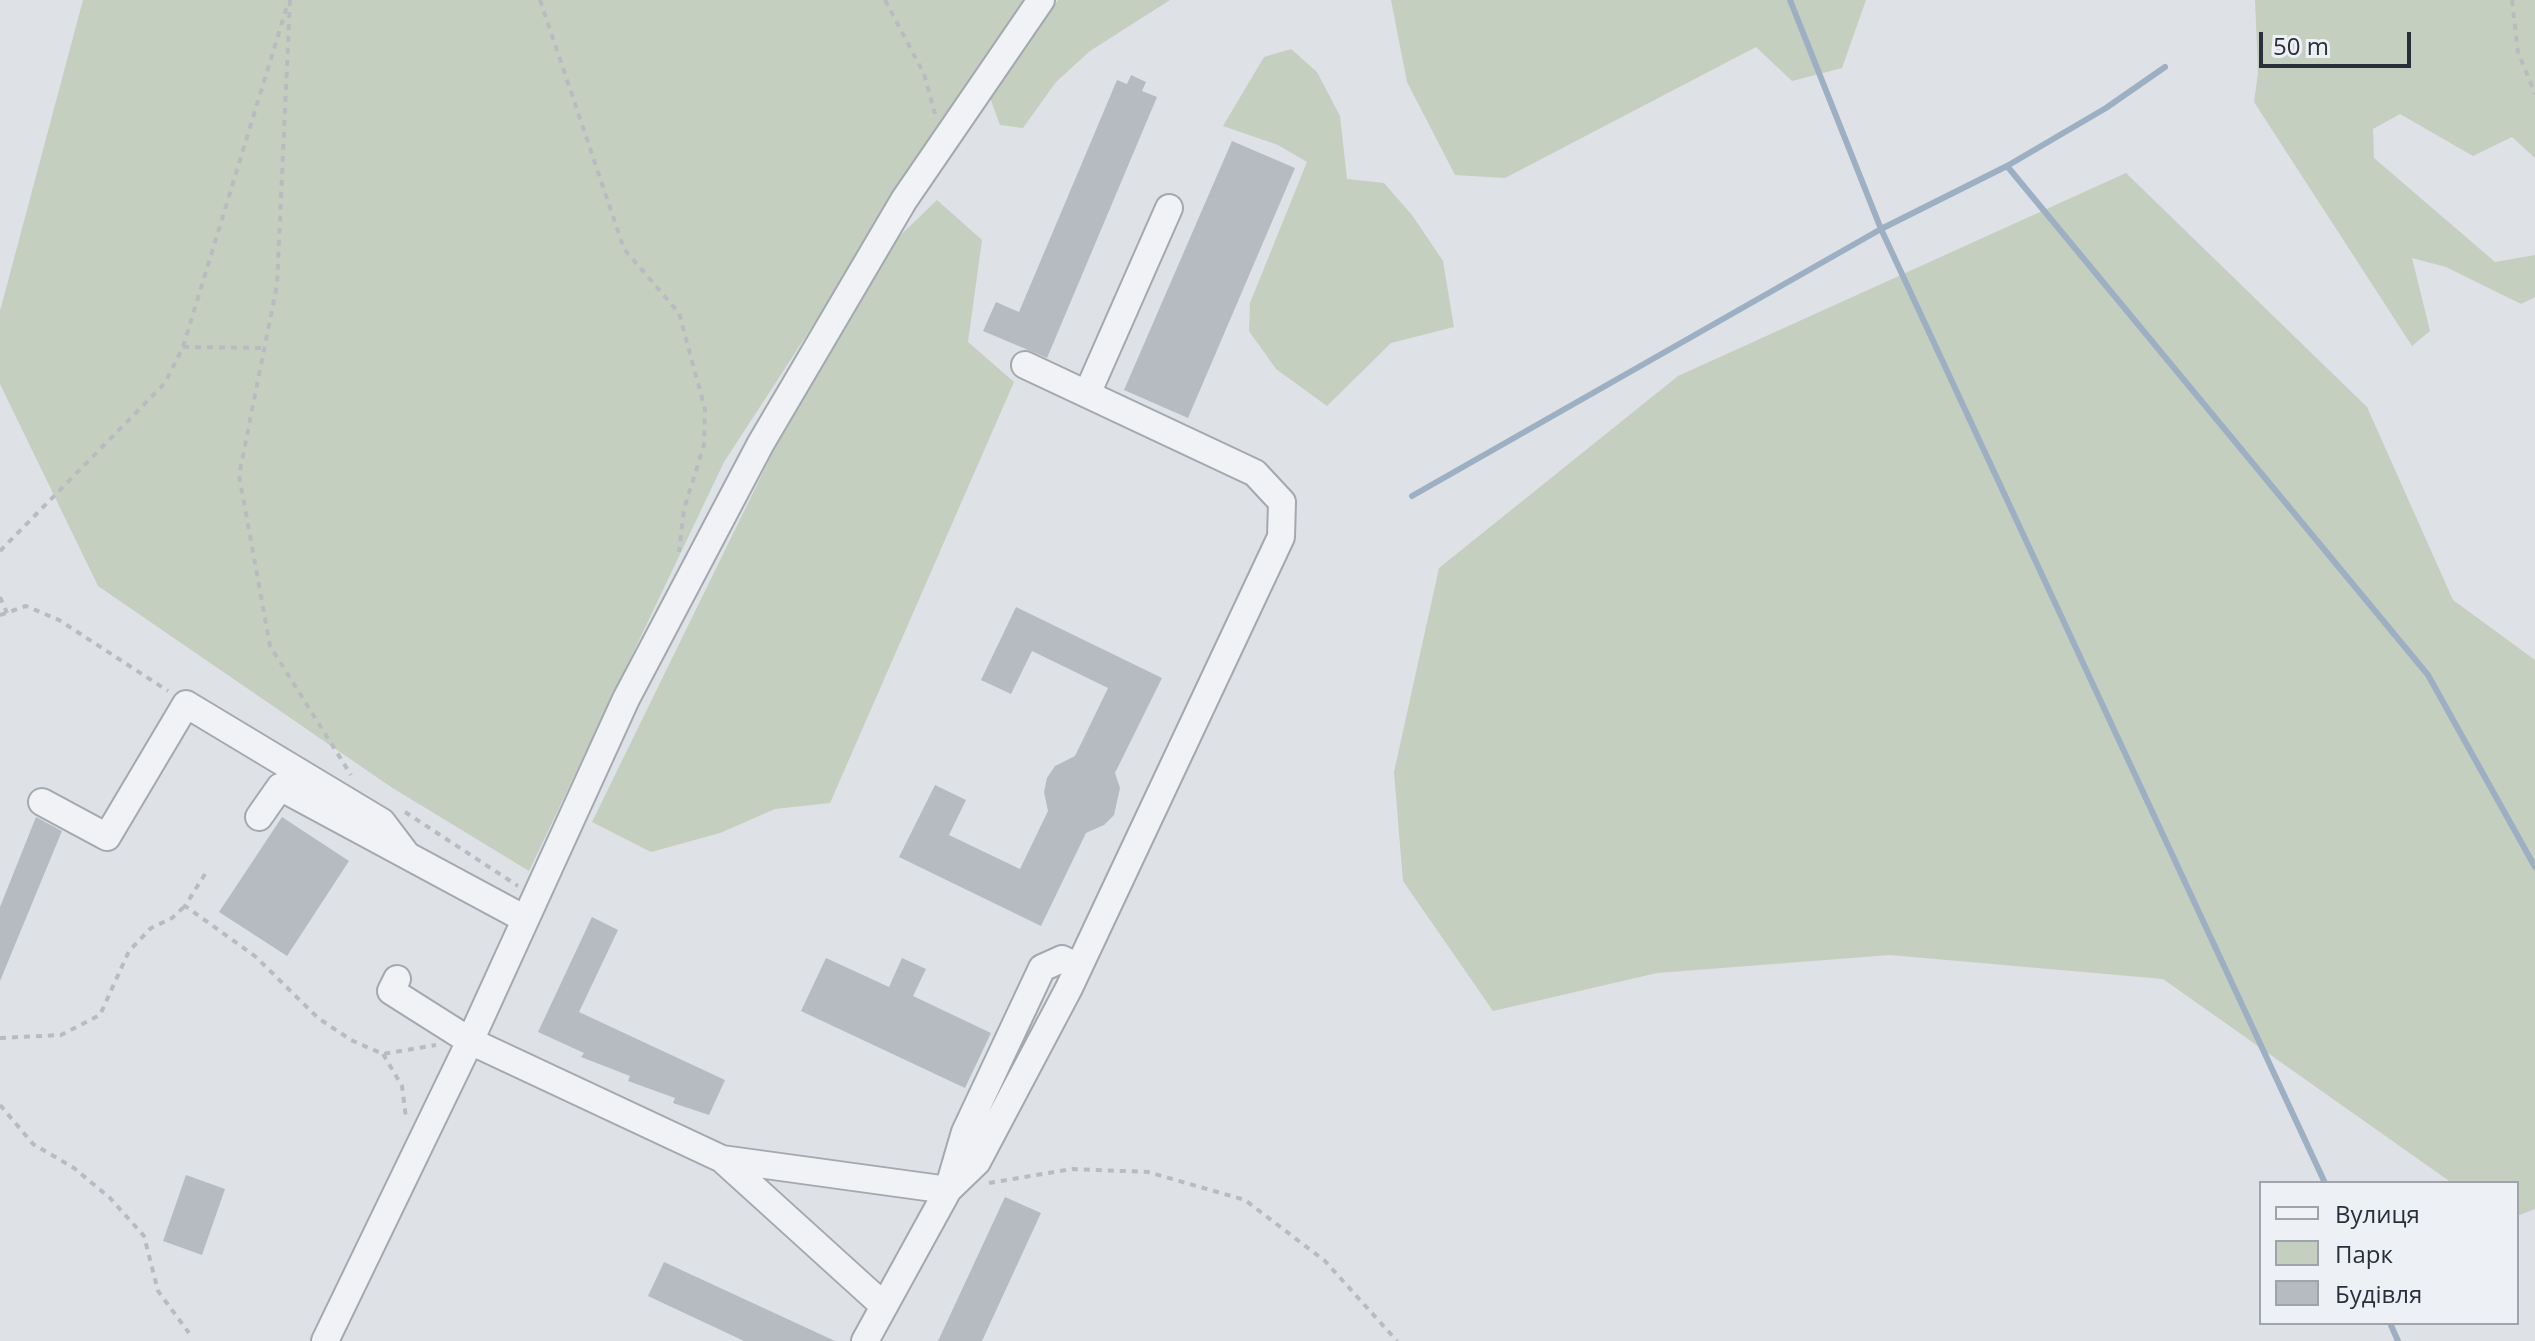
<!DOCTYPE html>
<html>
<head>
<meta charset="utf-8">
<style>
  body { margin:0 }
  #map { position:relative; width:2535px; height:1341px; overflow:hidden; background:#dee1e6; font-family:"Open Sans",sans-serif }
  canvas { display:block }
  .legend { position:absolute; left:2259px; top:1181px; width:260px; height:144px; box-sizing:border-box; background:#edf0f4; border:2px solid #9fa3aa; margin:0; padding:10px 14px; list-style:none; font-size:24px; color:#29303b }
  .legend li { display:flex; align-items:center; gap:16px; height:40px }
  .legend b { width:40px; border:2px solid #9fa3aa }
  .scale { position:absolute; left:2259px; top:32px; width:152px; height:36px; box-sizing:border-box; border:4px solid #29303b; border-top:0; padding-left:10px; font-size:24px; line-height:28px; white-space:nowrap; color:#29303b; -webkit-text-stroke:6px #edf0f4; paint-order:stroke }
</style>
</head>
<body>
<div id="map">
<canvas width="2535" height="1341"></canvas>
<ul class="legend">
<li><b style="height:10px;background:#f0f2f5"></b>Вулиця</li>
<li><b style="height:22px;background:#c4cfc0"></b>Парк</li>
<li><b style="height:22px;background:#b6bbc2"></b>Будівля</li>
</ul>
<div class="scale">50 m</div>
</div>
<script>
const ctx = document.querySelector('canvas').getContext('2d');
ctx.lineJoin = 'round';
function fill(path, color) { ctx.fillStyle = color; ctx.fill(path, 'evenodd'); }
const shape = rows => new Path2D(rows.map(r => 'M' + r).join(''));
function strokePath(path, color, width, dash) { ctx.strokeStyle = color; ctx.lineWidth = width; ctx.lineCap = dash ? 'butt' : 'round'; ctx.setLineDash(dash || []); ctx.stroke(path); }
const green = shape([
  [83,0,1025,0,724,462,529,871,391,787,98,586,0,384,0,311],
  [1058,0,1170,0,1090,51,1056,82,1023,128,1000,125,988,92],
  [1391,0,1866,0,1842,68,1792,81,1756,47,1505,178,1455,175,1407,82],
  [2255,0,2535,0,2535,158,2512,137,2473,156,2400,114,2373,129,2374,158,2495,262,2535,255,2535,297,2521,304,2446,267,2412,258,2430,331,2412,346,2254,102,2258,73],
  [1291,49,1317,72,1340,116,1347,179,1384,183,1412,215,1443,261,1454,327,1391,343,1327,406,1276,369,1249,331,1250,303,1307,162,1278,145,1223,126,1264,57],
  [2126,173,2367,407,2453,600,2535,660,2535,1209,2517,1216,2517,1183,2452,1183,2163,979,1890,955,1657,973,1493,1011,1403,881,1394,772,1439,568,1678,376],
  [937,200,982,240,968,342,1014,382,830,803,775,809,720,833,651,852,592,822,818,360,881,254]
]);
const stream = shape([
  [1790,0,1881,229,2325,1183],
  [2007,166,2428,675,2535,867],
  [1412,496,1881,229,2007,166,2106,108,2165,67],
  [2390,1323,2398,1341]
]);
const building = shape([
  [1131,75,1146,82,1142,91,1157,97,1047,358,983,331,996,302,1019,312,1117,80,1127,84],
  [1232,141,1295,168,1188,418,1124,390],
  [1016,607,1162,678,1115,773,1120,788,1114,815,1104,825,1086,833,1041,926,899,857,935,785,966,800,949,835,1020,869,1048,811,1044,792,1047,778,1055,766,1075,756,1108,688,1032,651,1011,694,981,680],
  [36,817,62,831,0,981,0,907],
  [282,817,349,861,287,956,219,912],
  [592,917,618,930,579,1012,725,1080,709,1115,673,1103,675,1098,628,1081,630,1076,581,1057,584,1053,538,1032],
  [826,958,889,987,902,958,926,969,913,996,991,1033,965,1088,801,1011],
  [186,1175,225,1189,202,1255,163,1241],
  [1005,1197,1041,1213,982,1341,938,1341],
  [664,1262,835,1341,744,1341,648,1296]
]);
const path = shape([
  [290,0,277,285,239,475,270,646,351,775],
  [540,0,624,249,679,313,705,409,704,445,684,509,679,552],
  [885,0,924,74,935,114],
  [2512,0,2518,52,2535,94],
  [183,347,264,348],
  [0,551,165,383,183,347,287,6],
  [0,597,7,613],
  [0,615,26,606,59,620,168,691],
  [405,812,518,886],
  [205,874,185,906,256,957,318,1018,351,1040,383,1054,436,1045],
  [0,1038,61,1035,100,1015,129,951,151,928,172,918,185,906],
  [383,1054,402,1086,406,1118],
  [0,1105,33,1144,74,1168,110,1198,144,1236,158,1291,189,1333],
  [989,1183,1072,1169,1148,1172,1245,1200,1325,1261,1397,1341]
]);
const minor = shape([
  [1087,394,1169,208],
  [42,802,107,837,186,704,382,822,407,855],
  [259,817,280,787,525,919],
  [397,979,391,991,470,1041,722,1159,948,1190,977,1162,1069,988,1281,537,1282,502,1255,473,1025,365],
  [722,1159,884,1306],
  [325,1341,470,1041,626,699,761,443,904,200,1041,0],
  [865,1341,948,1190,965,1132,1042,968,1062,959,1079,967]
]);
fill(green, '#c4cfc0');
strokePath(stream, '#9db0c3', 6);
fill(building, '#b6bbc2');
strokePath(minor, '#a4a8af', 30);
strokePath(path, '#b8bcc1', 4, [6, 6]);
strokePath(minor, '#f0f2f5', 26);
</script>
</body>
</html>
